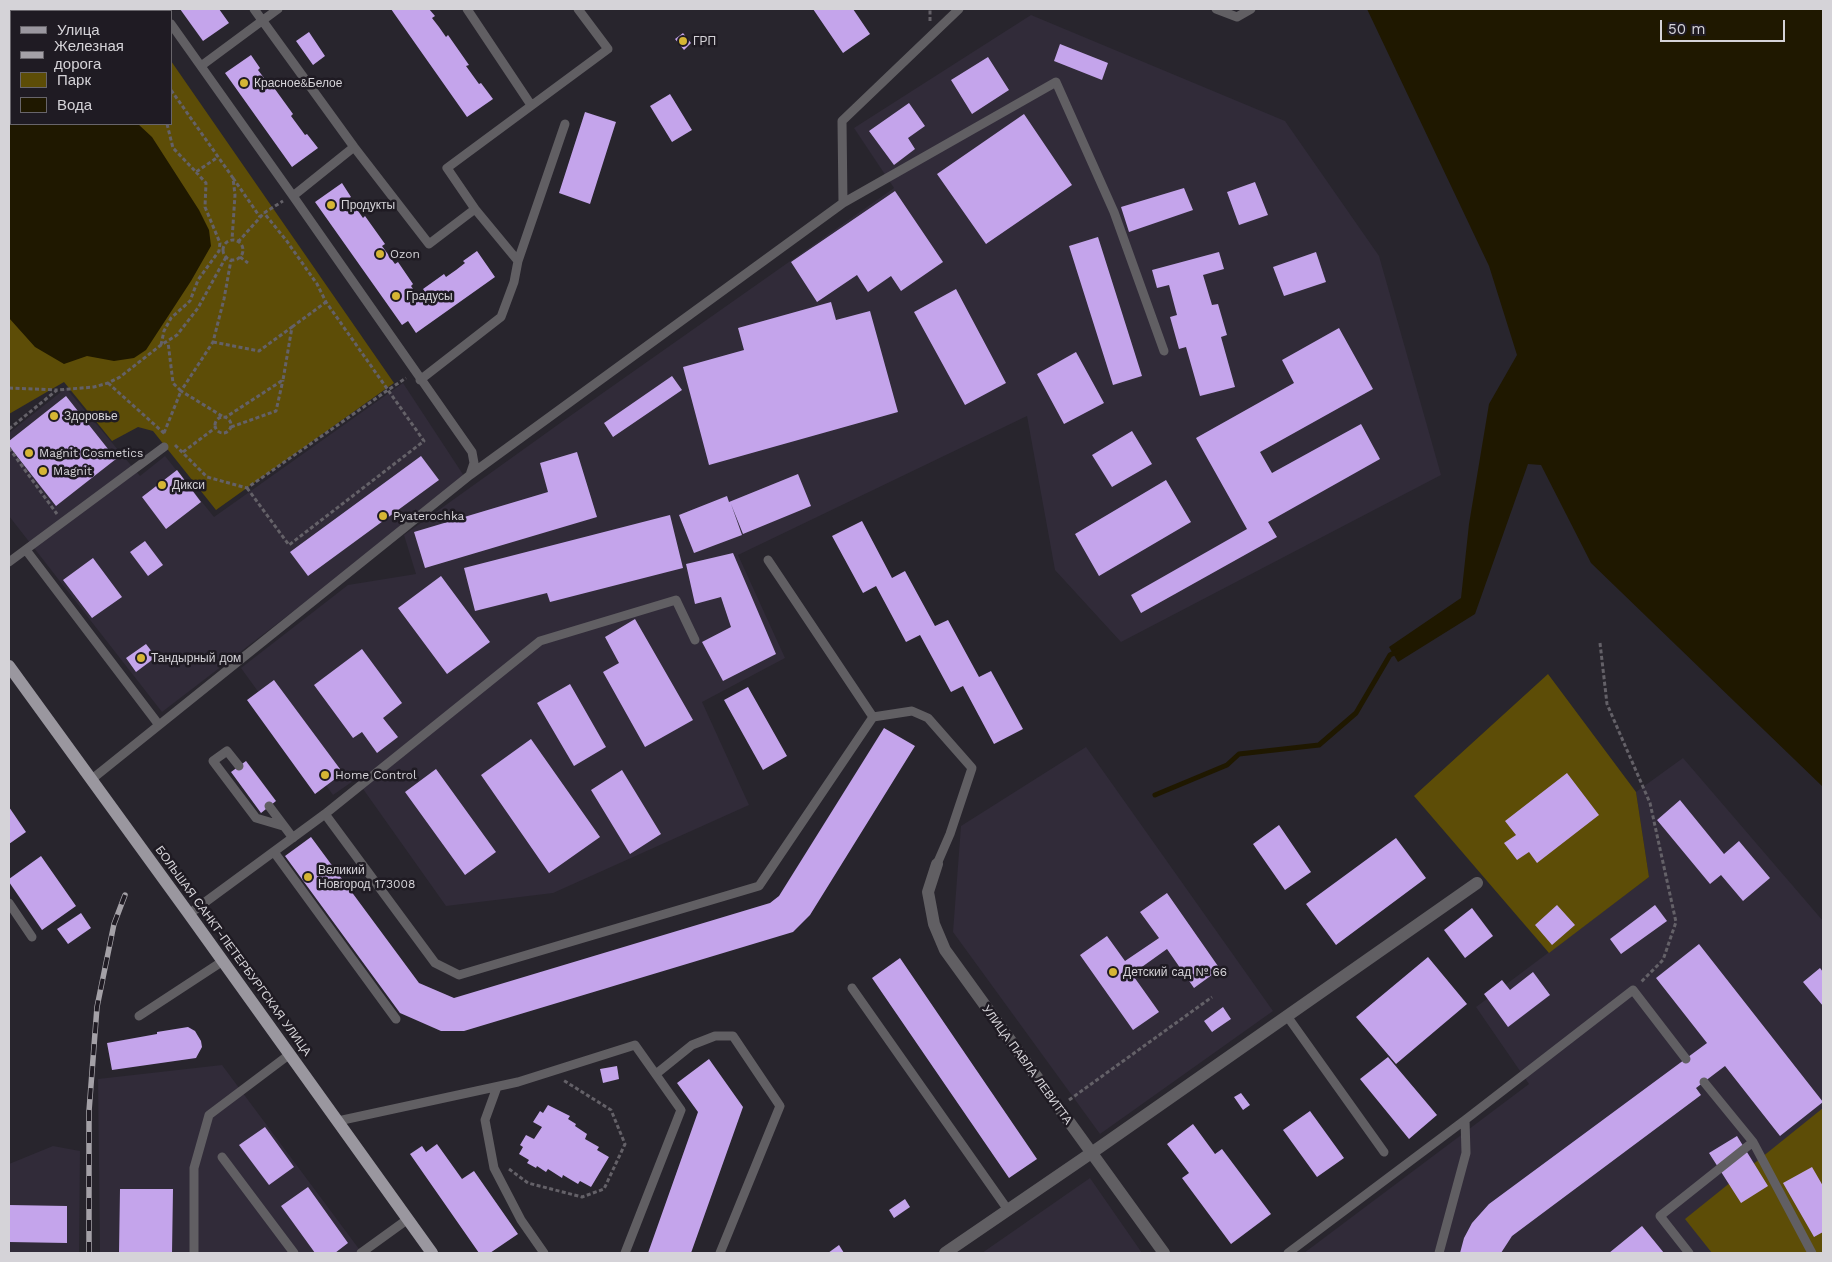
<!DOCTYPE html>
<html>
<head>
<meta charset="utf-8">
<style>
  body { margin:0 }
  #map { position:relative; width:1832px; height:1262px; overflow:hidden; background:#28252d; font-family:"Work Sans",sans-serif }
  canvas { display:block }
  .frame { position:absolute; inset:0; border:10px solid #d5d3d8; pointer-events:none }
  .legend { position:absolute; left:10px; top:10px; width:162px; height:115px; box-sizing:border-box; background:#1f1b23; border:1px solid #68656b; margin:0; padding:6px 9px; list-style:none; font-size:15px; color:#d5d3d8 }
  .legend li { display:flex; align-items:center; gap:10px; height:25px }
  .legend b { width:25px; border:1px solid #68656b }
  .scale { position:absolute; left:1660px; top:20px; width:125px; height:22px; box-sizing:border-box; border:2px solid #d5d3d8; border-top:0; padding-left:6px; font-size:15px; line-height:18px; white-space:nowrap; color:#d5d3d8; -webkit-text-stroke:4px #1f1b23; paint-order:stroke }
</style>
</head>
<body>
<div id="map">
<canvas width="1832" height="1262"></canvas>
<div class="frame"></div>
<ul class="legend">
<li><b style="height:6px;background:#9a979f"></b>Улица</li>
<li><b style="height:6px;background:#a4a1a7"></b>Железная дорога</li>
<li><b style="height:14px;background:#5d4d07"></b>Парк</li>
<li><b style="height:14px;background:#1f1800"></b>Вода</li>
</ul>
<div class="scale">50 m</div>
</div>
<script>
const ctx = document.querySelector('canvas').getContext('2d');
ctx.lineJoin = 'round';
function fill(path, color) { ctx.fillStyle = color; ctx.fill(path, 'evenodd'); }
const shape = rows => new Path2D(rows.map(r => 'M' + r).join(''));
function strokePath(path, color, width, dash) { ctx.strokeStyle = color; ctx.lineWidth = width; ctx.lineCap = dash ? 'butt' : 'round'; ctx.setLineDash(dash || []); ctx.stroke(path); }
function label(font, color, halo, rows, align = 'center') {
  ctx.font = font + ' "Work Sans",sans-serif'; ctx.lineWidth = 5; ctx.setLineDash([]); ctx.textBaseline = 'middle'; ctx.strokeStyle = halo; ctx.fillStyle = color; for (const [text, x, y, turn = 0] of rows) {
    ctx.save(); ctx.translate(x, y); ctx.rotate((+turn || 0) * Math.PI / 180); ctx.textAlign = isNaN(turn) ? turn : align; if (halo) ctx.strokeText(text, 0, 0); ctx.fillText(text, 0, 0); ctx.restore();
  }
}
const built = shape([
  [1031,15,1285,121,1379,256,1441,475,1121,642,1055,570,1027,416,738,555,785,658,702,702,749,805,553,893,446,906,356,779,333,795,241,668,348,585,416,574,404,535,563,421,894,188,854,128],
  [403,383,466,479,162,712,9,516,9,433,66,388,140,476,165,456,214,517],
  [1086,747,1273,1011,1100,1134,953,932,961,826],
  [1683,758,1823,921,1823,1253,1304,1253,1529,1084,1476,1007,1649,877,1636,792],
  [222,1065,362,1253,100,1253,98,1079],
  [53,1146,80,1151,79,1253,9,1253,9,1164],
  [1090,1178,1142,1253,982,1253]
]);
const green = shape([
  [9,9,136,9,137,11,11,11,11,124,171,124,171,61,394,383,216,510,153,431,138,427,112,441,64,382,9,414],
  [1548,674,1636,792,1649,877,1549,953,1414,796],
  [1823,1108,1823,1253,1712,1253,1685,1219]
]);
const water = shape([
  [1367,9,1823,9,1823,787,1591,563,1541,465,1528,464,1475,614,1398,662,1389,647,1461,598,1469,524,1489,404,1517,355,1489,266],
  [9,58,11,58,11,124,138,124,152,137,199,210,209,230,211,246,191,281,146,350,134,358,114,361,87,356,64,364,35,347,9,318]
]);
const stream = shape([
  [1155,795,1227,765,1239,754,1319,745,1356,713,1390,655,1398,651]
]);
const building = shape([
  [180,9,219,9,229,23,203,41],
  [391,9,429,9,435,16,432,18,439,27,446,37,448,35,469,65,466,66,479,84,481,83,493,99,467,117],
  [813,9,853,9,870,34,843,53],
  [309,32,325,56,313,65,296,41],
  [683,33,691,43,684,50,675,39],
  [1060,44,1108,63,1102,80,1054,61],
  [251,55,260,68,258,70,264,78,270,87,272,85,293,114,291,116,305,135,307,134,318,148,292,167,225,73],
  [988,57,1009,90,972,114,951,80],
  [670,94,692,130,672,142,650,106],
  [909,103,925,126,908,138,915,149,894,165,869,131],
  [585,112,616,122,590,204,559,193],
  [1024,114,1072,185,986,244,937,174],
  [1255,182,1268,215,1239,225,1227,192],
  [342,183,351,197,349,198,363,218,365,216,385,244,382,246,395,264,398,262,413,284,411,286,419,297,425,292,423,289,444,274,446,277,456,270,465,263,463,261,477,251,495,277,416,333,408,321,402,325,315,202],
  [1184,188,1193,210,1129,232,1121,207],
  [895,191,943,262,901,291,891,276,868,292,857,275,817,302,791,262],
  [1098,237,1142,376,1113,385,1069,246],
  [1219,252,1224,269,1203,275,1212,305,1218,304,1227,335,1221,337,1235,387,1200,396,1186,347,1179,349,1170,317,1177,315,1169,285,1157,288,1152,270],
  [1316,252,1326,282,1284,296,1273,267],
  [956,289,1006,383,965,405,914,312],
  [831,302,836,320,870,311,898,412,709,465,683,367,744,350,738,328],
  [1339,328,1373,389,1260,452,1272,473,1361,424,1380,459,1268,522,1277,537,1141,613,1131,595,1247,529,1196,438,1294,383,1282,360],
  [1076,352,1104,403,1064,424,1037,374],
  [672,376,682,390,613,437,604,423],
  [66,396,116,459,56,506,9,446,9,441],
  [1132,431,1152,464,1112,487,1092,455],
  [577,452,597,517,425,568,414,532,548,492,540,463],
  [421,456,439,480,308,576,290,552],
  [177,470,201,502,166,529,142,497],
  [798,474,811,506,743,534,731,504,742,535,694,553,679,515,727,496,729,502],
  [1166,480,1191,522,1099,576,1075,534],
  [670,515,683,568,550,602,547,593,475,611,464,568],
  [862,521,892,578,905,571,935,626,948,620,979,677,991,671,1023,729,994,744,963,686,951,692,920,635,906,642,876,586,863,593,832,536],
  [145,541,163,565,148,576,130,552],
  [733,553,776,654,723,681,702,642,731,627,721,597,695,604,686,564],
  [93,558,122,597,92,618,63,580],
  [441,576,490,642,447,674,398,608],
  [635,619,693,720,645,747,603,672,619,663,605,637],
  [146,644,156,657,136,672,126,658],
  [362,649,402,703,383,718,398,737,377,753,362,732,353,738,314,685],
  [274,680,343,773,315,794,247,700],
  [570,684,606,747,574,766,537,703],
  [748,687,787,756,763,770,724,700],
  [884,728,915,746,810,915,793,932,464,1031,441,1031,400,1013,285,856,311,837,419,983,454,998,770,903,779,896],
  [531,739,600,837,549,873,481,775],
  [246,761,276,801,261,813,231,772],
  [436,769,496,852,465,875,405,792],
  [622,770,661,834,630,854,591,790],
  [1567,773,1599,815,1537,863,1529,852,1517,860,1504,843,1516,835,1505,821],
  [1680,800,1724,854,1739,841,1770,878,1743,901,1721,875,1710,884,1657,820],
  [9,807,26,832,9,844],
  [1279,825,1311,872,1285,890,1253,844],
  [1396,838,1426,878,1336,945,1306,904],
  [41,856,76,906,42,930,9,882,9,879],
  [1167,893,1220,969,1194,988,1167,949,1132,974,1159,1012,1133,1030,1080,955,1107,936,1125,961,1159,938,1140,912],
  [1557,905,1575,925,1552,945,1535,925],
  [1655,905,1667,921,1621,954,1610,939],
  [1472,908,1493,936,1465,958,1444,930],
  [81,913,91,928,68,944,57,929],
  [1699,944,1823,1102,1780,1136,1725,1066,1696,1088,1701,1095,1512,1236,1501,1253,1460,1253,1464,1238,1472,1223,1489,1204,1707,1043,1656,978],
  [1428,957,1467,1004,1396,1064,1356,1017],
  [900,958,1037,1159,1009,1178,872,978],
  [1820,968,1823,972,1823,1006,1803,982],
  [1533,972,1550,995,1508,1027,1484,994,1502,980,1510,990],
  [1223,1007,1231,1019,1212,1032,1204,1021],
  [188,1027,195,1031,201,1041,202,1047,196,1058,112,1070,107,1043,157,1034,157,1032],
  [1388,1057,1437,1115,1409,1139,1360,1079],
  [709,1059,743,1107,691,1253,648,1253,698,1112,677,1083],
  [617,1066,619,1079,603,1083,600,1069],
  [1241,1093,1250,1105,1243,1110,1234,1097],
  [548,1105,570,1116,568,1119,576,1124,575,1126,587,1134,585,1139,599,1147,597,1150,609,1157,591,1187,580,1181,578,1184,563,1175,562,1178,548,1169,546,1172,537,1166,536,1168,527,1163,529,1160,519,1154,523,1147,520,1145,526,1135,534,1139,542,1127,533,1122,540,1111,543,1113],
  [1310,1111,1344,1158,1317,1177,1283,1130],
  [1193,1124,1215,1154,1222,1149,1271,1214,1231,1244,1182,1178,1189,1173,1167,1144],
  [265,1127,294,1167,269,1185,239,1145],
  [1737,1136,1768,1186,1741,1203,1709,1153],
  [437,1144,462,1179,474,1171,518,1234,490,1253,479,1253,410,1154,422,1146,426,1152],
  [1812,1167,1823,1186,1823,1232,1814,1237,1783,1183],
  [308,1187,348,1243,335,1253,315,1253,281,1206],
  [120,1189,173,1189,172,1253,119,1253],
  [905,1199,910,1207,894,1218,889,1210],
  [9,1205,67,1206,67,1243,9,1242],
  [1642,1226,1664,1253,1609,1253],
  [839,1245,844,1253,828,1253]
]);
const path = shape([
  [112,9,114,11],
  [50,11,50,9],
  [930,21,930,9],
  [9,33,11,33],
  [171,90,233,178,235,195,232,240],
  [167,124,173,148,196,172,218,157],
  [233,178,260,217],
  '223 250a10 10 0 1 1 20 0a10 10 0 1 1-20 0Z',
  [238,242,264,213,283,201],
  [240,257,248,263],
  [292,327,326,302],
  [213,342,259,351,292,327,283,380,226,417],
  [161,345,164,331,171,318,190,301,198,280,219,251,220,243,205,207,206,183,196,172],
  [108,383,165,434],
  [9,388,57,390],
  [222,416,181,391,213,342,224,299,231,260],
  '215 425a8 8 0 1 1 16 0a8 8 0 1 1-16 0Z',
  [231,427,276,411,283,380],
  [9,429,57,390,94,387,108,383,120,377,161,345,177,335,198,308,226,257],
  [164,433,181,391,173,383,168,342],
  [175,445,207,477,247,488,388,390,326,302,317,284,286,240,264,213],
  [9,448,57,514],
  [183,452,215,428],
  [247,488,289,545,424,441,388,390,406,378],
  [1600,643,1607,704,1650,803,1676,922,1663,960,1641,982],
  [1069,1100,1212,997],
  [509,1169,528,1183,582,1197,604,1189,625,1144,611,1110,563,1080]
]);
const service = shape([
  [160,9,162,11],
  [254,9,354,147,429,244,475,209,518,261],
  [467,9,531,105],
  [1216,9,1237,17,1251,9],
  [171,24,293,196],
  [201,66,278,9],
  [354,147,293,196,472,452,474,463,470,475],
  [843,203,842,121,959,9],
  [475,209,447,168,608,49,578,9],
  [420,380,501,317,514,282,518,261,565,124],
  [26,550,159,725],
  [768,560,873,717],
  [9,562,164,447],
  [239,766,227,751,213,761,256,818,283,826],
  [92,779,470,475,843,203,1056,82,1114,212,1164,351],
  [269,806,293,838],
  [325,814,435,963,459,975,759,886,873,717,912,711,928,718,972,768,950,834,937,864],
  [274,852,396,1019],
  [9,903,32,937],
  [189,914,325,814,540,641,676,600,695,640],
  [852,988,1008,1210],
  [139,1016,223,961],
  [1287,1016,1384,1152],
  [656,1074,692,1045,715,1036,733,1036,780,1106,720,1253],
  [1704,1082,1753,1142,1812,1253],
  [497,1087,485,1120,494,1168,521,1220,544,1253],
  [338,1121,518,1082,635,1045,681,1110,625,1253],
  [222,1157,294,1253],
  [194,1253,194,1168,209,1115,290,1054],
  [361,1253,408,1219],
  [1288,1253,1465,1120,1633,990,1686,1059],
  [1439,1253,1466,1153,1465,1120],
  [1689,1253,1660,1216,1753,1142]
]);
const minor = shape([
  [937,864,928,892,934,924,945,950,1164,1253],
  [945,1253,1100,1147,1477,883]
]);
const primary = shape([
  [9,666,189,914,432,1253]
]);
const rail = shape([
  [89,1253,89,1111,97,1007,114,924,125,895]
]);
const markers = [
  [683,41,5,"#d5b534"],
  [244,83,5,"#d5b534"],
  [331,205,5,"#d5b534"],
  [380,254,5,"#d5b534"],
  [396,296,5,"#d5b534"],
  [54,416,5,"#d5b534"],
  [29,453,5,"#d5b534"],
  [43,471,5,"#d5b534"],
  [162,485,5,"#d5b534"],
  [383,516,5,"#d5b534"],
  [141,658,5,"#d5b534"],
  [325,775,5,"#d5b534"],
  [308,877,5,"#d5b534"],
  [1113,972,5,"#d5b534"]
];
const poiNames = [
  ["ГРП",693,41],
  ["Красное&Белое",254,83],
  ["Продукты",341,205],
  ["Ozon",390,254],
  ["Градусы",406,296],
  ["Здоровье",64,416],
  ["Magnit Cosmetics",39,453],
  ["Magnit",53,471],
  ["Дикси",172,485],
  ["Pyaterochka",393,516],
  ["Тандырный дом",151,658],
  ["Home Control",335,775],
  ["Великий",318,870],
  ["Новгород 173008",318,884],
  ["Детский сад № 66",1123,972]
];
const streetNames = [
  ["БОЛЬШАЯ САНКТ-ПЕТЕРБУРГСКАЯ УЛИЦА",233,951,54],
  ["УЛИЦА ПАВЛА ЛЕВИТТА",1027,1065,54]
];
fill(built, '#312b39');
fill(green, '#5d4d07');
fill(water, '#1f1800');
strokePath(stream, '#1f1800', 5);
fill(building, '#c4a4eb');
strokePath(path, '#646168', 3, [4, 2.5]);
strokePath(service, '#615f63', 9);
strokePath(minor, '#615f63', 12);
strokePath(primary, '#9a979f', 12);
strokePath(rail, '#a4a1a7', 5.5);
strokePath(rail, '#1f1b23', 4, [11]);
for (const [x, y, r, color] of markers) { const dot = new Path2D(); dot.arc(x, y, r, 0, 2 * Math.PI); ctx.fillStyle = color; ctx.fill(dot); strokePath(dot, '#1f1b23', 2); }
label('12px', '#d5d3d8', '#1f1b23', poiNames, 'left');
label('12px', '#d5d3d8', '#1f1b23', streetNames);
</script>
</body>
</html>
